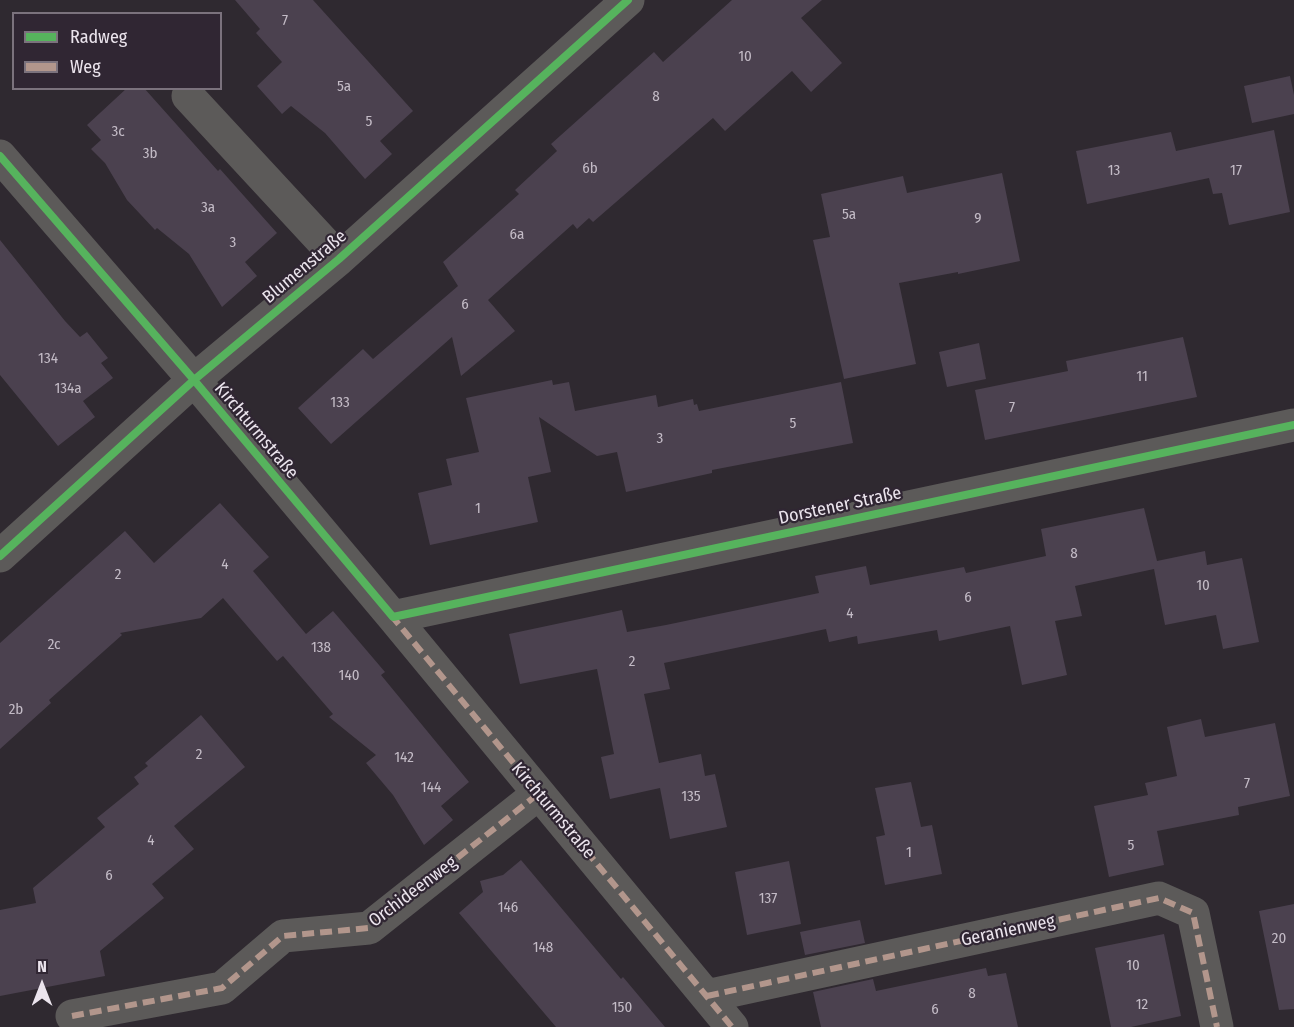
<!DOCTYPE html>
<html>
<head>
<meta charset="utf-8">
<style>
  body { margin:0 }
  #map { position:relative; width:1294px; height:1027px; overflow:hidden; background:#2f2930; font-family:"Fira Sans Condensed",sans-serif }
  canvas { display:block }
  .legend { position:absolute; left:12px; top:12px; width:210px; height:78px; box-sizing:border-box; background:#302633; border:2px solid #7b727d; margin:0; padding:8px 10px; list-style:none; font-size:18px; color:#ebe4ed }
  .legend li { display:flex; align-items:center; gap:12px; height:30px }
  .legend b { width:30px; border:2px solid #7b727d }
  .north { position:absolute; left:12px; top:955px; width:60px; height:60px; -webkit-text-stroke:4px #302633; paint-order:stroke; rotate:0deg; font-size:16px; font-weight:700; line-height:24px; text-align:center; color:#ebe4ed }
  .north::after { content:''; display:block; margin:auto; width:21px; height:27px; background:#ebe4ed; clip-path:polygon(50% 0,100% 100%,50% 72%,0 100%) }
</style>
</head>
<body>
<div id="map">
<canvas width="1294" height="1027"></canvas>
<ul class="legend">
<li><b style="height:8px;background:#56b35d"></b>Radweg</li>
<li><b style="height:8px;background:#b2968c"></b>Weg</li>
</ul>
<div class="north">N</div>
</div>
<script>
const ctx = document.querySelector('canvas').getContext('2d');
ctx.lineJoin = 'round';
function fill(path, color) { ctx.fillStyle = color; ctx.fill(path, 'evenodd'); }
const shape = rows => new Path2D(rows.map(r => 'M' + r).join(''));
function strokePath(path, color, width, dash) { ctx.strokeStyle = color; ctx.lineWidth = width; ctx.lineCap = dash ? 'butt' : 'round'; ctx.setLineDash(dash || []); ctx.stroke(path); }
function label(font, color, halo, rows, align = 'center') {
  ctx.font = font + ' "Fira Sans Condensed",sans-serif'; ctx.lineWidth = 4.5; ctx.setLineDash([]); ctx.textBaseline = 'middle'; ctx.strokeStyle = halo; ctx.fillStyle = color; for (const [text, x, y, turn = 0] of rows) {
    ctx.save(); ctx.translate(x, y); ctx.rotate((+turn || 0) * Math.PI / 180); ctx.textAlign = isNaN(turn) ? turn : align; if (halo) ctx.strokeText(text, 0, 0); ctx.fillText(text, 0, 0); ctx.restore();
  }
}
const building = shape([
  [235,0,313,0,413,111,380,141,392,154,365,179,325,133,291,106,282,114,257,86,282,62,256,33,260,29],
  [732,0,822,0,801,18,842,63,811,92,792,71,725,131,713,118,593,222,589,218,577,229,573,224,488,300,515,331,461,376,452,337,331,444,298,408,363,349,373,359,458,286,443,262,519,194,515,190,557,151,551,144,654,52,663,62],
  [1290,76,1294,95,1294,114,1252,123,1244,86],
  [127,88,144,88,218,171,220,169,277,233,245,262,257,276,222,307,189,254,157,228,155,230,127,200,105,163,91,149,101,140,87,125],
  [1274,130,1290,212,1229,225,1222,193,1213,194,1209,178,1087,204,1076,151,1171,132,1176,151],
  [1002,173,1020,261,958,274,958,272,899,283,916,364,844,379,813,240,830,237,821,194,903,176,907,193],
  [0,240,65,321,80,337,87,332,108,358,101,363,113,378,83,401,95,417,58,446,0,375],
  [1183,337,1197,397,985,440,975,390,1068,371,1066,361],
  [979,343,986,379,947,387,939,352],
  [552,380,553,385,569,382,575,411,656,395,658,407,693,399,694,405,697,404,699,411,841,382,853,443,712,470,712,473,626,492,617,452,597,456,539,417,551,472,528,477,538,522,430,545,418,493,452,485,446,459,479,452,466,398],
  [220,503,269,557,253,571,306,634,333,611,385,672,381,675,469,782,441,806,453,820,424,845,393,795,366,763,376,755,329,717,333,714,283,656,277,661,223,598,201,618,120,633,122,635,49,700,51,703,0,749,0,643,125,531,154,563],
  [1144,508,1157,561,1205,551,1207,565,1242,558,1259,642,1223,649,1216,615,1165,625,1154,569,1075,586,1082,616,1055,621,1067,675,1022,685,1010,626,939,641,937,630,858,644,857,636,829,642,826,629,664,663,670,689,644,694,659,763,701,754,705,776,715,774,727,827,670,839,660,788,610,799,601,757,614,754,597,669,520,684,509,634,622,610,627,632,666,625,819,593,815,576,866,566,870,585,964,567,966,573,1046,556,1041,529],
  [201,715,245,767,174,826,194,849,152,884,164,898,100,951,105,976,0,996,0,910,36,903,33,888,105,827,97,818,139,784,134,777,148,766,145,763],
  [1201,719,1205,737,1275,723,1290,796,1238,807,1239,815,1157,831,1164,865,1109,877,1094,806,1148,795,1145,783,1177,776,1167,727],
  [911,782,921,827,932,825,942,874,885,885,876,837,885,835,875,788],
  [521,860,621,979,623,977,665,1027,556,1027,459,913,483,892,480,881,503,875],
  [789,861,801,924,747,935,735,872],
  [1294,904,1294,1009,1279,1010,1259,911],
  [860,920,865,943,805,955,800,932],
  [1164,934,1181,1016,1131,1027,1111,1027,1095,948],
  [986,968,988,976,1006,973,1018,1027,821,1027,813,992,873,979,876,991]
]);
const minor = shape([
  [188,96,339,259],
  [0,156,194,380,393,617,732,1027],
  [0,556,194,380,339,259,628,0],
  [393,617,1294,425],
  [707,996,1159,898,1193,913,1217,1027],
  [72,1016,222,988,283,936,369,928,538,794]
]);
const quiet = shape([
  [391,615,732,1027],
  [707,996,1159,898,1193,913,1217,1027],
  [72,1016,222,988,283,936,369,928,538,794]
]);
const cycleway = shape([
  [0,156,194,380,393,617,1294,425],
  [0,556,194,380,339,259,628,0]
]);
const numberNames = [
  ["7",285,21],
  ["10",745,57],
  ["5a",344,87],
  ["8",656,97],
  ["5",369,122],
  ["3c",118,132],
  ["3b",150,154],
  ["6b",590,169],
  ["13",1114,171],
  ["17",1236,171],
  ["3a",208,208],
  ["5a",849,215],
  ["9",978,219],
  ["6a",517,235],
  ["3",233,243],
  ["6",465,305],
  ["134",48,359],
  ["11",1142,377],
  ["134a",68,389],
  ["133",340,403],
  ["7",1012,408],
  ["5",793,424],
  ["3",660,439],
  ["1",478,509],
  ["8",1074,554],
  ["4",225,565],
  ["2",118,575],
  ["10",1203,586],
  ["6",968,598],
  ["4",850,614],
  ["2c",54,645],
  ["138",321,648],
  ["2",632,662],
  ["140",349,676],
  ["2b",16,710],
  ["2",199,755],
  ["142",404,758],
  ["7",1247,784],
  ["144",431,788],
  ["135",691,797],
  ["4",151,841],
  ["5",1131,846],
  ["1",909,853],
  ["6",109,876],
  ["137",768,899],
  ["146",508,908],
  ["20",1279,939],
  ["148",543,948],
  ["10",1133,966],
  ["8",972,994],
  ["12",1142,1005],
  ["150",622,1008],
  ["6",935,1010]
];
const streetNames = [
  ["Blumenstraße",305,267,-40],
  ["Kirchturmstraße",256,431,50],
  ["Dorstener Straße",840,506,-12],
  ["Kirchturmstraße",553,811,50],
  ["Orchideenweg",413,892,-37],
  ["Geranienweg",1008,931,-12]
];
fill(building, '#4b414f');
strokePath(minor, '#5c5a59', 33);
strokePath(quiet, '#b2968c', 6, [12, 6]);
strokePath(cycleway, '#56b35d', 8);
label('15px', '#c3bbc6', null, numberNames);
label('18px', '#ebe4ed', '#302633', streetNames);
</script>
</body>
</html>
